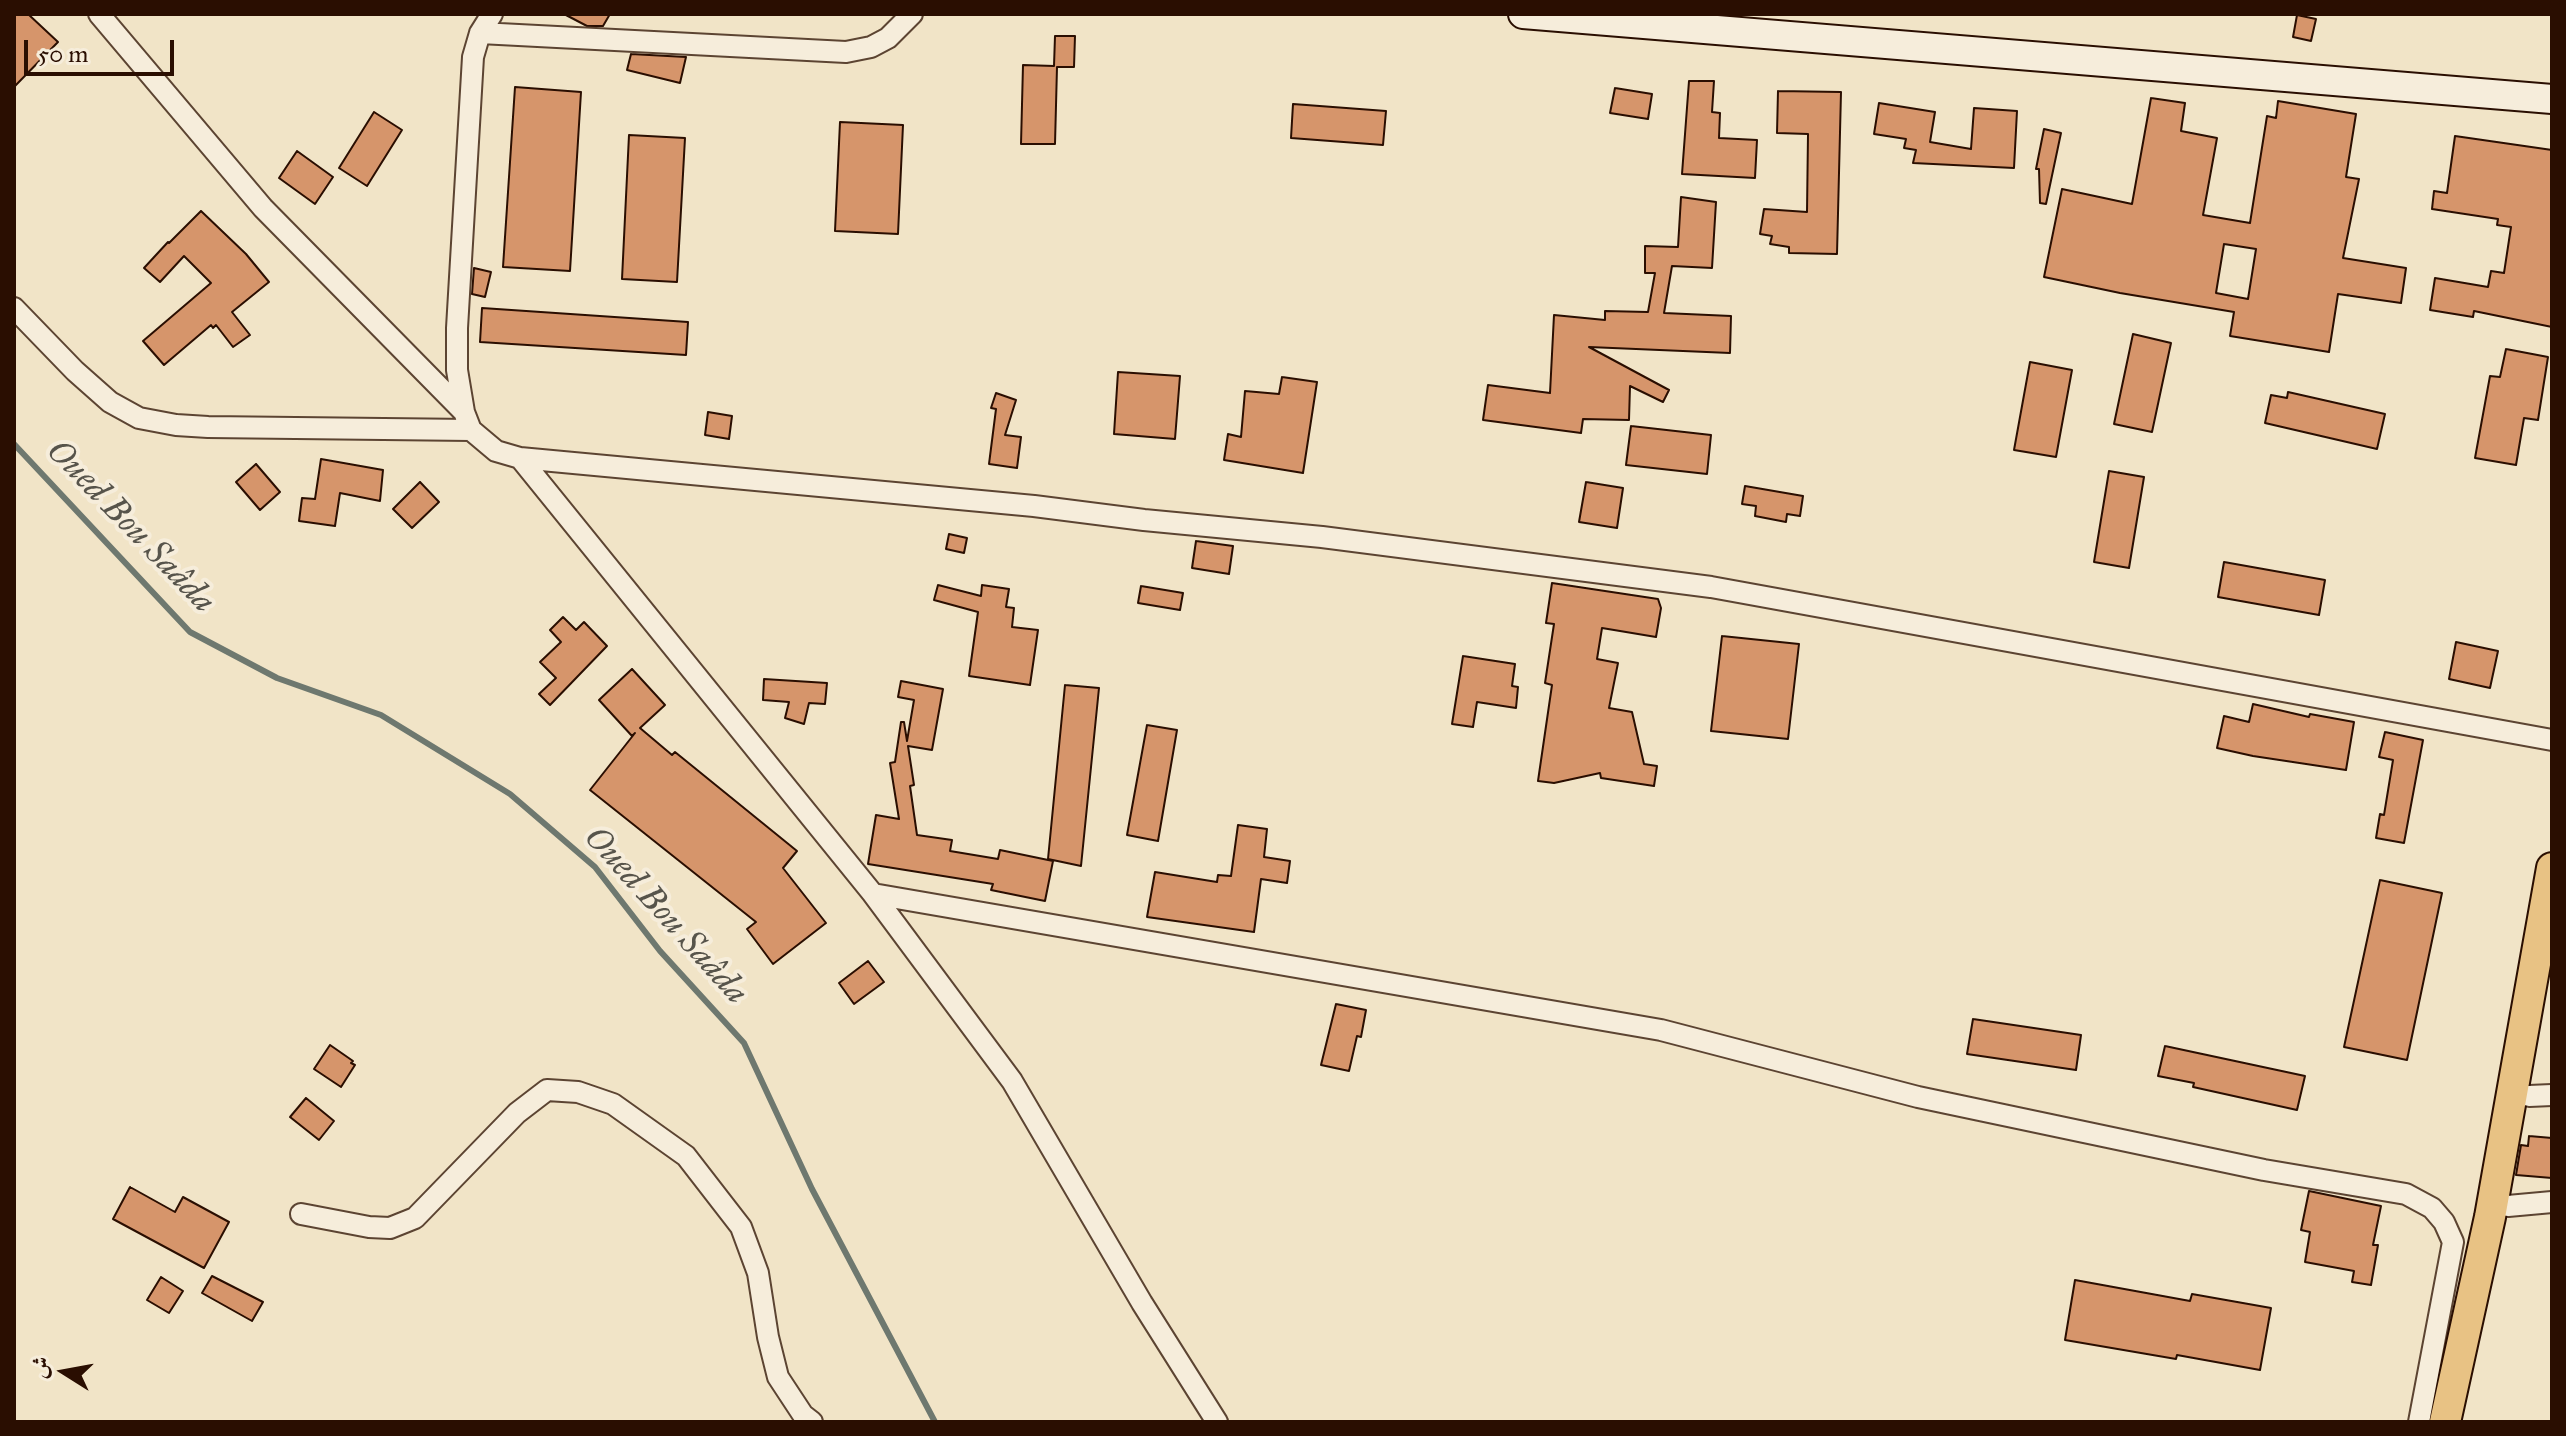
<!DOCTYPE html>
<html>
<head>
<meta charset="utf-8">
<style>
  body { margin:0 }
  #map { position:relative; width:2566px; height:1436px; overflow:hidden; background:#f1e4c7; font-family:"IM FELL Great Primer",Amiri,serif }
  canvas { display:block }
  .frame { position:absolute; inset:0; border:16px solid #2a0e01; pointer-events:none }
  .north { position:absolute; left:24px; top:1332px; width:80px; height:80px; -webkit-text-stroke:6px #f6eddb; paint-order:stroke; rotate:281deg; font-size:22px; font-weight:700; line-height:32px; text-align:center; color:#2a0e01 }
  .north::after { content:''; display:block; margin:auto; width:28px; height:36px; background:#2a0e01; clip-path:polygon(50% 0,100% 100%,50% 72%,0 100%) }
  .scale { position:absolute; left:24px; top:40px; width:150px; height:36px; box-sizing:border-box; border:4px solid #2a0e01; border-top:0; padding-left:10px; font-size:24px; line-height:28px; white-space:nowrap; color:#2a0e01; -webkit-text-stroke:6px #f6eddb; paint-order:stroke }
</style>
</head>
<body>
<div id="map">
<canvas width="2566" height="1436"></canvas>
<div class="frame"></div>
<div class="north">ش</div>
<div class="scale">50 m</div>
</div>
<script>
const ctx = document.querySelector('canvas').getContext('2d');
ctx.lineJoin = 'round';
const shape = rows => new Path2D(rows.map(r => 'M' + r).join(''));
function strokePath(path, color, width, dash) { ctx.strokeStyle = color; ctx.lineWidth = width; ctx.lineCap = dash ? 'butt' : 'round'; ctx.setLineDash(dash || []); ctx.stroke(path); }
function fill(path, color) { ctx.fillStyle = color; ctx.fill(path, 'evenodd'); }
function label(font, color, halo, rows, align = 'center') {
  ctx.font = font + ' "IM FELL Great Primer",serif'; ctx.lineWidth = 8; ctx.setLineDash([]); ctx.textBaseline = 'middle'; ctx.strokeStyle = halo; ctx.fillStyle = color; for (const [text, x, y, turn = 0] of rows) {
    ctx.save(); ctx.translate(x, y); ctx.rotate((+turn || 0) * Math.PI / 180); ctx.textAlign = isNaN(turn) ? turn : align; if (halo) ctx.strokeText(text, 0, 0); ctx.fillText(text, 0, 0); ctx.restore();
  }
}
const stream = shape([
  [14,444,190,632,277,678,381,715,510,794,595,867,660,951,744,1043,812,1189,935,1422]
]);
const building = shape([
  [14,14,28,14,58,42,14,87,14,14],
  [564,14,610,14,603,26,587,26,564,14],
  [2297,15,2316,19,2311,41,2293,37,2297,15],
  [1055,36,1075,36,1074,67,1057,67,1055,144,1021,144,1023,65,1054,66,1055,36],
  [631,54,686,57,680,83,627,70,631,54],
  [1689,81,1714,81,1712,112,1720,113,1719,138,1757,140,1755,178,1682,174,1689,81],
  [515,87,581,92,570,271,503,267,515,87],
  [1615,88,1652,94,1648,119,1610,113,1615,88],
  [1778,91,1841,92,1837,254,1789,253,1789,247,1770,244,1772,236,1760,234,1764,209,1807,212,1808,134,1777,133,1778,91],
  [2151,98,2185,103,2181,131,2217,138,2203,215,2250,223,2267,116,2276,118,2278,101,2356,114,2346,177,2359,179,2343,258,2406,268,2401,303,2338,294,2329,352,2230,336,2234,312,2120,293,2044,277,2062,189,2132,204,2151,98],
  [2224,244,2256,249,2248,299,2216,293,2224,244],
  [1879,103,1935,112,1930,142,1971,149,1974,108,2017,111,2014,168,1913,163,1916,150,1904,148,1906,139,1874,134,1879,103],
  [1293,104,1386,111,1383,145,1291,138,1293,104],
  [374,112,402,130,367,186,339,168,374,112],
  [840,122,903,125,898,234,835,231,840,122],
  [2044,129,2061,133,2046,204,2040,203,2039,169,2036,169,2044,129],
  [629,135,685,138,677,282,622,279,629,135],
  [2455,136,2552,150,2552,327,2474,311,2473,317,2430,310,2435,278,2488,287,2491,271,2504,273,2511,227,2497,225,2498,219,2432,209,2434,191,2447,193,2455,136],
  [297,151,333,177,315,204,279,178,297,151],
  [1681,197,1716,202,1712,268,1672,266,1664,313,1731,316,1730,353,1589,347,1669,390,1663,402,1630,386,1629,420,1583,419,1581,433,1483,420,1488,385,1550,393,1554,315,1605,320,1605,311,1648,312,1655,273,1645,273,1645,246,1678,247,1681,197],
  [201,211,246,254,269,282,232,312,250,335,233,347,216,325,213,328,211,325,164,365,143,341,211,283,184,256,160,282,144,268,168,242,169,243,201,211],
  [474,268,491,272,485,297,472,294,474,268],
  [482,308,688,322,686,355,480,342,482,308],
  [2133,334,2171,343,2152,432,2114,424,2133,334],
  [2506,349,2548,357,2538,420,2524,418,2516,465,2475,458,2490,376,2500,377,2506,349],
  [2030,362,2072,370,2056,457,2014,450,2030,362],
  [1118,372,1180,376,1175,439,1114,434,1118,372],
  [1282,377,1317,382,1303,473,1224,460,1228,434,1241,437,1245,391,1279,394,1282,377],
  [2288,392,2385,414,2377,449,2265,423,2271,395,2287,398,2288,392],
  [996,393,1016,400,1005,435,1021,437,1017,468,989,464,996,409,991,408,996,393],
  [708,412,732,416,729,439,705,435,708,412],
  [1631,426,1711,435,1707,474,1626,465,1631,426],
  [321,459,383,470,380,501,340,493,335,526,299,521,302,498,315,499,321,459],
  [256,464,280,492,260,510,236,482,256,464],
  [2109,471,2144,477,2129,568,2094,562,2109,471],
  [420,482,439,502,412,528,393,509,420,482],
  [1586,482,1623,488,1617,528,1579,522,1586,482],
  [1745,486,1803,496,1800,516,1787,514,1786,522,1755,516,1756,506,1742,504,1745,486],
  [949,534,967,538,964,553,946,549,949,534],
  [1196,541,1233,546,1229,574,1192,568,1196,541],
  [2224,562,2325,580,2319,615,2218,597,2224,562],
  [1552,583,1658,599,1661,608,1656,637,1602,628,1597,659,1618,663,1609,708,1632,712,1644,764,1657,766,1654,786,1601,778,1600,773,1554,783,1538,781,1552,685,1545,683,1554,624,1546,623,1552,583],
  [938,585,981,596,982,585,1009,589,1006,607,1014,608,1012,627,1038,630,1030,685,969,676,978,612,934,600,938,585],
  [1141,586,1183,593,1180,610,1138,603,1141,586],
  [563,617,576,630,584,622,607,646,550,705,539,694,556,678,540,662,561,642,550,630,563,617],
  [1722,636,1799,644,1788,739,1711,731,1722,636],
  [2456,642,2498,651,2490,688,2449,679,2456,642],
  [1463,656,1515,664,1512,686,1518,687,1516,708,1477,702,1473,727,1452,724,1463,656],
  [632,669,665,705,640,728,672,755,675,752,797,851,783,868,826,923,773,964,747,929,756,922,590,790,635,733,632,736,599,700,632,669],
  [764,679,827,683,825,704,809,703,804,724,785,718,789,702,763,700,764,679],
  [901,681,943,689,932,750,908,746,914,785,910,786,917,835,952,840,950,851,998,859,1000,850,1053,861,1045,901,991,890,993,884,868,864,876,815,899,819,890,763,895,762,901,722,904,722,907,741,914,700,898,697,901,681],
  [1065,685,1099,688,1081,866,1048,859,1065,685],
  [2253,704,2309,717,2310,714,2354,722,2346,770,2253,756,2217,748,2224,716,2249,722,2253,704],
  [1147,725,1177,730,1158,841,1127,835,1147,725],
  [2385,732,2423,740,2404,843,2376,838,2380,814,2384,815,2393,760,2379,757,2385,732],
  [1238,825,1267,829,1264,857,1290,861,1287,883,1261,879,1254,932,1147,917,1155,872,1217,882,1218,875,1231,876,1238,825],
  [2380,880,2442,893,2407,1060,2344,1047,2380,880],
  [868,961,884,982,854,1004,839,983,868,961],
  [1336,1004,1366,1010,1361,1037,1357,1036,1349,1071,1321,1065,1336,1004],
  [1973,1019,2081,1035,2076,1070,1967,1054,1973,1019],
  [330,1045,353,1061,351,1063,355,1065,341,1087,314,1069,330,1045],
  [2165,1046,2305,1076,2297,1110,2193,1087,2194,1083,2158,1076,2165,1046],
  [306,1098,334,1121,319,1140,290,1117,306,1098],
  [2529,1136,2552,1138,2552,1178,2516,1175,2521,1145,2528,1146,2529,1136],
  [130,1187,175,1212,183,1197,229,1222,204,1268,113,1219,130,1187],
  [2309,1191,2381,1206,2373,1245,2378,1245,2371,1285,2352,1282,2354,1271,2305,1262,2310,1232,2301,1230,2309,1191],
  [212,1276,263,1302,252,1321,202,1293,212,1276],
  [161,1277,183,1291,169,1313,147,1300,161,1277],
  [2075,1280,2190,1301,2192,1294,2271,1308,2260,1370,2177,1355,2176,1359,2065,1340,2075,1280]
]);
const minor = shape([
  [99,14,263,208,464,412],
  [492,14,480,33,473,57,457,328,457,370,464,412,471,430,496,451,520,458,1034,506,1144,520,1322,537,1711,587,2552,740],
  [480,33,846,52,871,47,888,38,912,14],
  [14,308,75,371,110,402,139,418,176,425,208,427,471,430],
  [520,458,873,894,1012,1081,1142,1303,1217,1422],
  [873,894,1661,1030,1918,1097,2264,1170,2406,1194,2432,1208,2444,1222,2453,1242,2419,1422],
  [2529,1096,2552,1095],
  [2508,1206,2552,1202],
  [301,1214,369,1227,390,1228,415,1218,517,1113,547,1090,578,1092,613,1104,686,1156,741,1227,758,1273,768,1337,778,1377,803,1415,812,1422]
]);
const secondary = shape([
  [1523,14,2552,99]
]);
const primary = shape([
  [2445,1422,2490,1217,2552,868]
]);
const waterNames = [
  ["Oued Bou Saâda",130,527,46],
  ["Oued Bou Saâda",665,916,48]
];
strokePath(stream, '#6e786f', 6);
fill(building, '#d6956b');
strokePath(building, '#2a0e01', 2);
strokePath(minor, '#5c4432', 24);
strokePath(secondary, '#2a0e01', 32);
strokePath(primary, '#2a0e01', 34);
strokePath(minor, '#f6eddb', 20);
strokePath(secondary, '#f6eddb', 28);
strokePath(primary, '#e8c284', 30);
label('italic 34px', '#57544b', '#f6eddb', waterNames);
</script>
</body>
</html>
